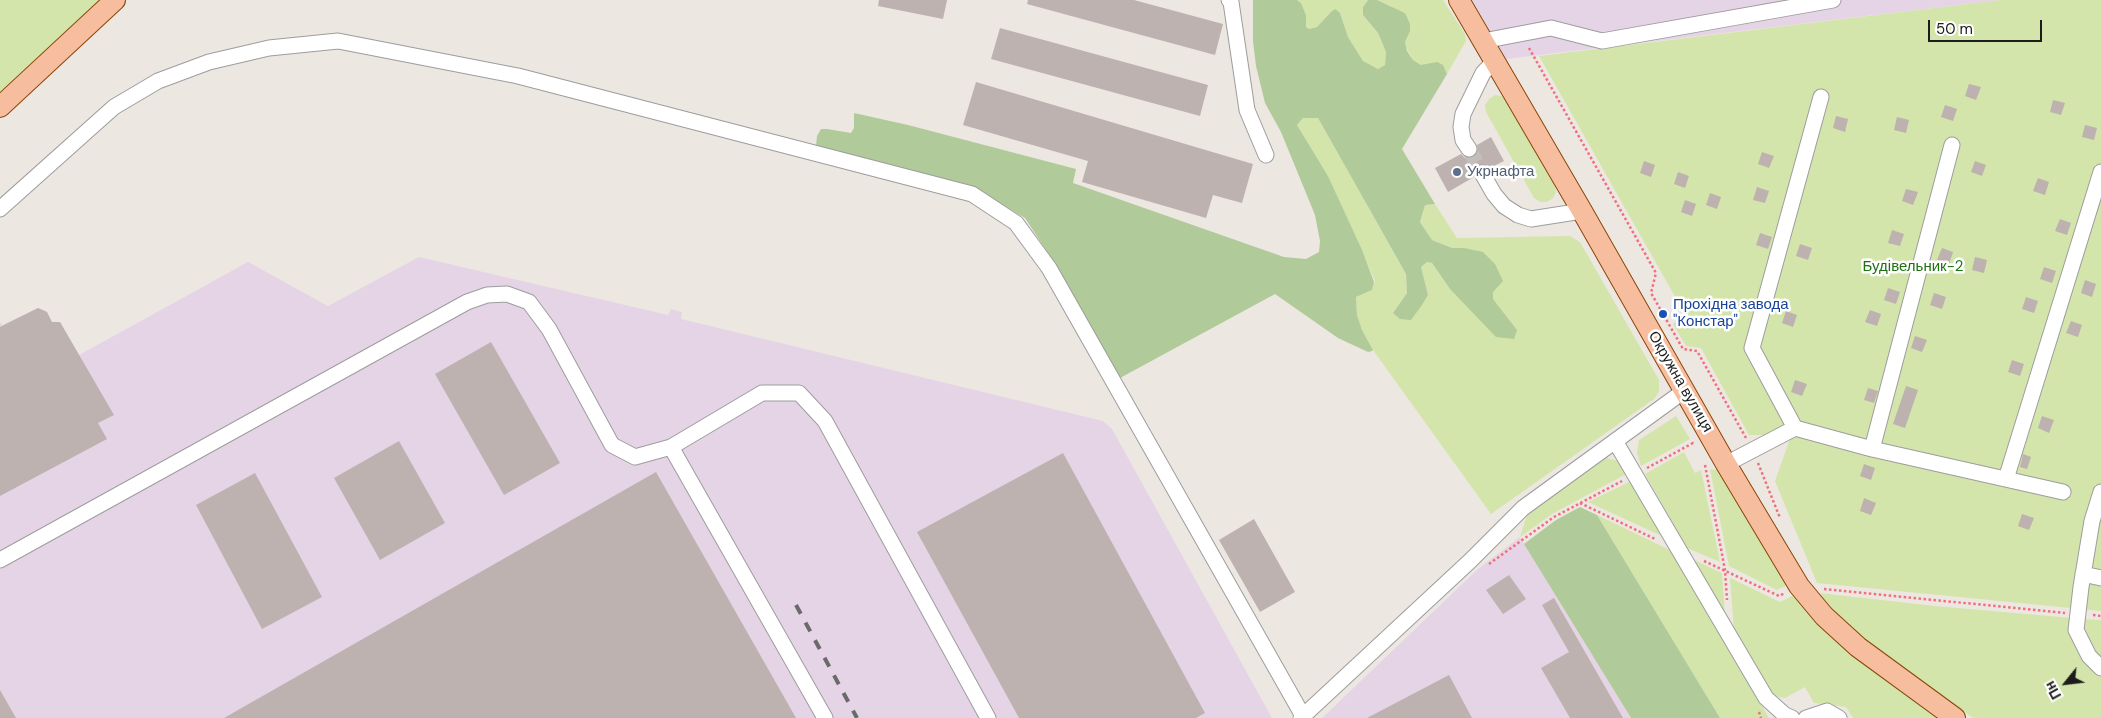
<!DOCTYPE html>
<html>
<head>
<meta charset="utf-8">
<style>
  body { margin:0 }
  #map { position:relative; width:2101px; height:718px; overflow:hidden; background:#ede7e2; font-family:"DM Sans",sans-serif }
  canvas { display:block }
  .north { position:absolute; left:2041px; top:658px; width:50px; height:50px; -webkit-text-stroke:4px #fff; paint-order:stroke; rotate:241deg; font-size:14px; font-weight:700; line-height:20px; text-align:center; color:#1c1c1c }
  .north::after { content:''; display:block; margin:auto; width:18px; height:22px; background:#1c1c1c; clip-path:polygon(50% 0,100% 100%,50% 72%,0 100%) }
  .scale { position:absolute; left:1928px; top:20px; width:114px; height:22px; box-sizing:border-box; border:2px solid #1c1c1c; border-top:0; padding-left:6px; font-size:15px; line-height:18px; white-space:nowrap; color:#1c1c1c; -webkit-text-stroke:4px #fff; paint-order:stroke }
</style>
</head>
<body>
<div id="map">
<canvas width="2101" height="718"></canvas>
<div class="north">Пн</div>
<div class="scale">50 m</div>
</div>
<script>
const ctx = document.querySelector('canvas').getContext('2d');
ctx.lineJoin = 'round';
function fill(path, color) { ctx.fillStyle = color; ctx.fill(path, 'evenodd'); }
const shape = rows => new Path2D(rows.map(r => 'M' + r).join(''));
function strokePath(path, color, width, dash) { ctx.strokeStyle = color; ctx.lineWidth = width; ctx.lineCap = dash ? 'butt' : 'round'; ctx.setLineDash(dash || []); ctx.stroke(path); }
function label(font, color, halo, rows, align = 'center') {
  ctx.font = font + ' "DM Sans",sans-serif'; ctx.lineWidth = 5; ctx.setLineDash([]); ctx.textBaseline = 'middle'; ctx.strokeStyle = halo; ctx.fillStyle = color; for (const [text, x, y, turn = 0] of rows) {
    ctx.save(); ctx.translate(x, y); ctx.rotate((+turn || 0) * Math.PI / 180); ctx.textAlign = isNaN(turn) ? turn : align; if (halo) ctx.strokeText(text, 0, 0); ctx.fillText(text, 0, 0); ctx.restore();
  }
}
const industrial = shape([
  [1472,0,2000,0,1506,59],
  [419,257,668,315,671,309,682,312,681,319,1103,421,1112,429,1272,718,0,718,0,322,2,325,38,308,47,312,52,322,60,322,79,355,248,262,328,306],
  [1520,537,1631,718,1322,718,1478,569]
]);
const grass = shape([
  [0,0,115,0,0,107],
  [1297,0,1368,0,1363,7,1363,15,1378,33,1386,52,1385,65,1378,69,1363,61,1348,37,1340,13,1331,12,1317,27,1309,29,1306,27,1306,15,1301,3],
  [1377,0,1443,0,1465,34,1466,41,1447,74,1443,65,1421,65,1413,60,1406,47,1405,42,1410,31,1405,13],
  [2000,0,2101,0,2101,611,1817,583,1775,481,1791,436,1784,425,1767,435,1749,435,1701,348,1686,346,1673,324,1686,316,1539,56],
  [1495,95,1502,96,1507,100,1555,185,1556,192,1553,198,1547,202,1540,202,1534,198,1486,112,1485,105,1489,99],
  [1310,117,1318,118,1406,274,1407,293,1393,313,1428,295,1421,267,1427,262,1432,263,1450,289,1517,330,1493,299,1493,293,1464,248,1452,248,1432,240,1420,222,1425,205,1435,204,1457,238,1570,236,1580,242,1659,380,1659,392,1654,399,1491,514,1373,350,1362,330,1357,315,1356,297,1372,290,1375,281,1328,176,1297,125,1303,118],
  [1676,416,1690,439,1641,466,1637,453,1639,440],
  [1684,452,1695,473,1701,470,1720,562,1687,548,1645,474],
  [1606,458,1619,461,1626,474,1552,514,1520,537,1527,515],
  [1710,469,1719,470,1789,584,1777,590,1729,566],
  [1631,481,1664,537,1588,502],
  [1597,515,1672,551,1769,718,1720,718],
  [1694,560,1722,573,1725,615],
  [1730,578,1780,602,1796,594,1854,656,1938,718,1853,718,1846,707,1814,703,1805,687,1785,698,1779,697,1772,693,1734,631],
  [1819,593,1935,606,2072,618,2101,674,2101,718,1973,718,1865,639,1832,609],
  [2081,619,2101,620,2101,661,2080,628]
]);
const forest = shape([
  [1253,0,1297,0,1301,3,1306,15,1306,27,1309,29,1317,27,1331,12,1335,9,1340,13,1348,37,1363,61,1378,69,1385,65,1386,52,1378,33,1363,15,1363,7,1368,0,1377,0,1405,13,1410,24,1410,31,1405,42,1407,51,1413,60,1421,65,1437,62,1443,65,1447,74,1402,149,1435,204,1425,205,1420,222,1432,240,1452,248,1464,248,1483,252,1495,264,1503,281,1493,292,1493,299,1517,330,1514,339,1496,337,1450,289,1432,263,1427,262,1421,267,1428,295,1422,305,1411,320,1400,319,1393,313,1407,293,1406,274,1318,118,1303,118,1297,125,1328,176,1362,250,1374,282,1372,290,1356,297,1357,315,1362,330,1373,350,1372,351,1368,352,1338,338,1275,294,1120,378,1054,262,1025,218,978,190,819,151,816,146,817,136,821,129,827,129,851,133,854,128,854,113,908,125,1076,169,1073,183,1284,257,1306,259,1319,252,1320,241,1315,215,1281,132,1265,103,1256,66,1253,41],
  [1580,507,1597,515,1720,718,1631,718,1524,544,1556,520]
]);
const building = shape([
  [879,0,947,0,943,19,878,6],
  [1028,0,1134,0,1223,24,1215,55,1027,4],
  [1000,28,1208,85,1200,116,991,59],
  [976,82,1253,164,1242,203,1213,195,1206,218,1082,182,1088,161,963,125],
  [1969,84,1981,87,1976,100,1965,96],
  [2053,100,2065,103,2061,115,2050,112],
  [1945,105,1957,109,1953,121,1941,117],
  [1836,116,1848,119,1845,132,1833,128],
  [1897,117,1909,120,1906,133,1894,130],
  [2085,125,2097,128,2094,140,2082,137],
  [1491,137,1504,161,1490,168,1486,165,1478,165,1474,169,1474,177,1448,192,1435,168,1461,154,1465,158,1474,157,1478,153,1477,145],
  [1762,152,1774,156,1769,168,1758,164],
  [1644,161,1655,165,1651,177,1640,173],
  [1975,161,1986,165,1982,176,1971,172],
  [1678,172,1689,176,1685,188,1674,184],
  [2038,178,2049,182,2045,195,2033,191],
  [1757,187,1769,191,1765,203,1753,200],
  [1906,189,1918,192,1913,205,1902,201],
  [1710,193,1721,197,1717,209,1706,205],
  [1685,200,1696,204,1692,216,1681,212],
  [2060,219,2071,223,2067,235,2055,231],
  [1892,230,1904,234,1900,246,1888,243],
  [1760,233,1772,237,1768,249,1756,245],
  [1800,244,1812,248,1808,260,1796,256],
  [1942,248,1953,252,1949,264,1937,260],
  [1975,257,1987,260,1984,273,1972,270],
  [2044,267,2056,271,2052,283,2040,279],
  [2085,280,2096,284,2092,297,2081,293],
  [1888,288,1900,292,1896,304,1884,300],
  [1934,293,1946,297,1942,309,1930,305],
  [2026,297,2038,301,2034,313,2022,309],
  [38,308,47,312,52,322,60,322,114,415,98,423,107,439,0,496,0,327],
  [1870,310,1881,314,1877,326,1865,322],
  [1786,311,1797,315,1793,327,1782,323],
  [2071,321,2082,325,2078,337,2066,333],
  [1915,336,1927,340,1922,352,1911,348],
  [491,342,560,463,504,495,435,374],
  [2012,360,2024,364,2020,376,2008,372],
  [1795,380,1807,384,1802,396,1791,392],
  [1906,386,1918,390,1905,428,1893,424],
  [1868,388,1878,391,1874,403,1864,400],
  [2042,416,2054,420,2049,433,2038,428],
  [399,441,445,523,380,560,334,478],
  [1063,453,1205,713,1196,718,1019,718,917,532],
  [2023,454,2031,457,2027,469,2020,467],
  [1864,464,1875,468,1871,480,1860,476],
  [656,472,796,718,224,718],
  [255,473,322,597,262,629,196,505],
  [1864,498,1876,503,1871,515,1860,511],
  [2022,514,2034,518,2029,530,2018,526],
  [1254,519,1295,592,1260,612,1219,540],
  [1509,575,1526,599,1503,614,1486,590],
  [1554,598,1623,718,1570,718,1541,668,1569,652,1542,605],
  [1449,675,1472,718,1367,718],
  [0,690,16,718,0,718]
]);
const minorTunnel = shape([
  [1469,149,1482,173]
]);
const path = shape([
  [1529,48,1656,273,1651,293,1683,349,1697,351,1746,438],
  [1758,463,1780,518],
  [1705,465,1725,570,1727,600],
  [1647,468,1693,443,1694,445],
  [1580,503,1655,539],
  [1704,561,1779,596,1785,593],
  [1489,564,1554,517,1622,481],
  [1824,589,2065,613],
  [2093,615,2101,616],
  [1759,712,1761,718]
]);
const minor = shape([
  [1229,0,1231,2,1247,110,1266,155],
  [1483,41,1551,28,1602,41,1833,0],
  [1469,149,1463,140,1461,127,1463,114,1483,73,1495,60],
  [1482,173,1494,194,1504,206,1518,215,1531,219,1582,211],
  [0,209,114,107,158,81,209,62,269,48,338,41,518,76,972,194,1016,223,1049,268,1303,716],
  [1795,428,1752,348,1821,97],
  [1615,441,1766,698,1785,715,1792,718],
  [671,447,825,718],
  [1872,449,1952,145],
  [1726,464,1795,428,1872,449,2063,492],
  [2006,479,2101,172],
  [2101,492,2092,521,2081,587,2076,630,2089,656,2101,668],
  [0,560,467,302,487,295,507,294,529,302,549,329,612,445,635,457,671,447,762,393,799,393,825,421,988,718],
  [2083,574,2101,578],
  [1301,718,1470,561,1523,508,1684,391],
  [1806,718,1827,711,1839,718]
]);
const major = shape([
  [1459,0,1582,211,1726,464,1799,586,1824,616,1858,647,1955,718],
  [0,107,115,0]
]);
const rail = shape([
  [796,605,857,718]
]);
const markers = [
  [1457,172,5,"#5c6f8a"],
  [1663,314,5,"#1a4fb4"]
];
const serviceNames = [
  ["Укрнафта",1467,172]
];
const parkNames = [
  ["Будівельник-2",1913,267]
];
const transitNames = [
  ["Прохідна завода",1673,305],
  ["\"Констар\"",1673,322]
];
const streetNames = [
  ["Окружна вулиця",1680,382,60]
];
fill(industrial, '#e5d4e6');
fill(grass, '#d3e5aa');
fill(forest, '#b1ca99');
fill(building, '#bdb2af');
strokePath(minorTunnel, '#c3beba', 15, [15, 8]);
strokePath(minor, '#9d9d9d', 17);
strokePath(major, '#8b4508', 22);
strokePath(path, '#f16f7c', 2.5, [2.5, 2.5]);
strokePath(minor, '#fff', 15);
strokePath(major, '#f6be9e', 20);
strokePath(rail, '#6a6a6a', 4, [10, 10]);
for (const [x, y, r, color] of markers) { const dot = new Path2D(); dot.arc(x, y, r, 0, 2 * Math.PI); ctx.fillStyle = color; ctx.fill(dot); strokePath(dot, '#fff', 2); }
label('15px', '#4e5e75', '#fff', serviceNames, 'left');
label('15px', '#1d7311', '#fff', parkNames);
label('15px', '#164399', '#fff', transitNames, 'left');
label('15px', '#1c1c1c', '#fff', streetNames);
</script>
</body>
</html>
